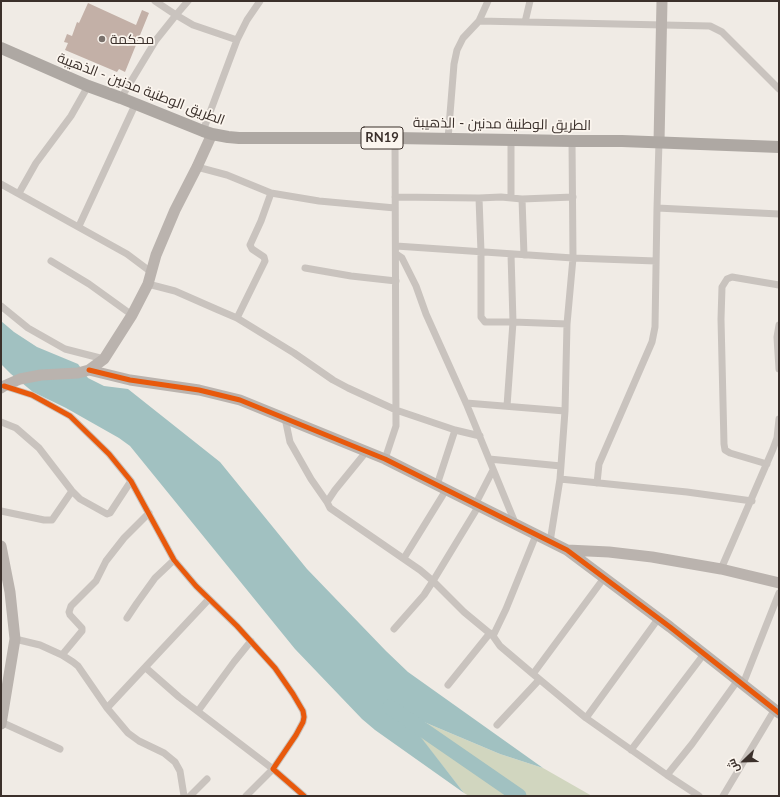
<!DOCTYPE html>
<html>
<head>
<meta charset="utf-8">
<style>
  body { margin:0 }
  #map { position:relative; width:780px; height:797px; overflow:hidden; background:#f0ebe5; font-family:Lato,Cairo,sans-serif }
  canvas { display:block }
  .frame { position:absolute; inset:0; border:2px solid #3b302b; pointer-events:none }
  .north { position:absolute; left:724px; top:741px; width:40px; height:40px; -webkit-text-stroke:3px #fbf5ee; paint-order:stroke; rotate:247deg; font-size:11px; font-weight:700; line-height:16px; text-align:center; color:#3b302b }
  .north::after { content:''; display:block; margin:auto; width:14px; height:18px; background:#3b302b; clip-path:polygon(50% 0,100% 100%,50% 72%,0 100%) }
</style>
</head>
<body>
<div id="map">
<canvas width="780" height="797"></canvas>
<div class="frame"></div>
<div class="north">ش</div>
</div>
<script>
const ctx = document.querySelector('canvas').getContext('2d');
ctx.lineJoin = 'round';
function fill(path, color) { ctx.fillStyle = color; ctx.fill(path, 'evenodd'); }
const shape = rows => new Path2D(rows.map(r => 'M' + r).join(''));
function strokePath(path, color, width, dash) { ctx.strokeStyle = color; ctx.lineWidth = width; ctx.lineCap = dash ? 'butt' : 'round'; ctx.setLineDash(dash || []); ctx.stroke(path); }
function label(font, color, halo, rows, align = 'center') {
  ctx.font = font + ' Lato,Cairo,sans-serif'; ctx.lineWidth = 3.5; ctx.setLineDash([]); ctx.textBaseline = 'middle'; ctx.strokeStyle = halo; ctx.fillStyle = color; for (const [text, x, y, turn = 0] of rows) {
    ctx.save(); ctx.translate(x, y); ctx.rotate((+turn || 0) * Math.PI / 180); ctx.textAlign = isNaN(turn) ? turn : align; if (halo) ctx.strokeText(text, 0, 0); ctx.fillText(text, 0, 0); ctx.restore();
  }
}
const green = shape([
  [405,718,424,722,500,754,543,768,592,796,469,796,464,793]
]);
const water = shape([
  [1,321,14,332,37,347,78,364,88,378,104,386,128,389,220,462,307,569,386,651,408,672,543,768,500,754,424,722,406,718,464,793,375,730,362,719,295,649,130,446,119,438,66,408,33,392,11,374,1,364]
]);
const river = shape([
  [390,707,519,796]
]);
const building = shape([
  [88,3,136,25,142,10,149,13,125,72,119,69,117,72,65,50,68,43,64,42,67,34,72,36,77,22,79,23]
]);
const street = shape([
  [188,1,176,15,193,25,237,40],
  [479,21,710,26,722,32,779,89],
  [525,22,530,1],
  [121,98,156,40,176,15,155,1],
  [203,131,237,40,247,20,260,1],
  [448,139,454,64,457,50,463,38,479,21,488,1],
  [197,167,227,175,271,193,319,201,395,208],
  [1,184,127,254,151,272],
  [19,193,36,163,71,116,88,86],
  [395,197,479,198,501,197,522,199,573,197],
  [479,198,481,252,481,317,485,322,513,322,507,406],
  [511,198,511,140],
  [522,199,524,255],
  [657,208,779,214],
  [79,226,135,105],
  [396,246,573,258,656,261],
  [396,254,402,258,416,286,426,314,466,403,516,525],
  [511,254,513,322,567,324],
  [51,261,89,284,132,315],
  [305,268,351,276,396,281],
  [148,284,175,291,216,309,237,318,294,353,333,380,348,388,396,410,455,430,480,436],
  [1,306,28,328,65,349,104,359],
  [237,318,265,261,264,257,252,249,250,245,261,221,271,193],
  [779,325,777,337,779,369],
  [4,386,32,395,70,416,109,454,131,481,174,560,196,586,237,626,275,668,293,694,303,711,304,717,303,722,296,735,273,769,304,796],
  [466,403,565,411],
  [285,418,290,442,311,479,327,502],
  [1,422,16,428,39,448,72,491,80,499,107,514,110,513,131,481],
  [366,452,335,490,327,502,330,508,420,570,433,581,464,612,493,636,500,646,533,674,604,578],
  [385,459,396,426,395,138],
  [489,459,561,466],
  [767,464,730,453,725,450,724,444,721,319,722,287,727,279,732,277,779,285],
  [560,479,687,492,752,501],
  [597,483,599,464,652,342,655,327,657,208,659,142],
  [437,485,455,430],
  [475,505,493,470],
  [1,511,44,520,52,520,72,491],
  [550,542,560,479,565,411,567,324,573,258,572,141],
  [404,558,446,490],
  [721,569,773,449,777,438,779,419],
  [127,618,137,603,155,578,174,560],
  [394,629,424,595,433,581,478,507],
  [493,636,506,609,536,535],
  [15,639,40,645,62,655,73,662,78,666,107,708,209,599],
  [62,655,82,631,82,628,70,615,69,612,71,606,96,581,106,561,124,538,149,513],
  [146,668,179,697,273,769,246,796],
  [533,674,586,718,667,775,699,796],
  [743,684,779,593],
  [448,685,490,633],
  [107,708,128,733,139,741,164,753,175,762,180,771,184,796],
  [198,711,234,662,251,641],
  [586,718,658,619],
  [1,722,60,749],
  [497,725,539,680],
  [631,750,704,654],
  [667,775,692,744,738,680],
  [190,796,207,779],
  [723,796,775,709]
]);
const secondary = shape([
  [659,142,662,1],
  [89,370,130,380,199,390,240,400,385,459,567,550,670,627,779,713],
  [1,388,4,386,20,379,41,375,78,373,89,370,104,359,132,315,148,284,156,255,175,210,197,167,212,134],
  [1,546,10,592,15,639,1,724],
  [567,550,609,552,652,557,721,569,779,583]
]);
const primary = shape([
  [1,48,88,86,121,98,203,131,212,134,228,137,239,138,395,138,572,141,622,141,779,147]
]);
const cycleway = shape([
  [89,370,130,380,199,390,240,400,385,459,567,550,670,627,779,713],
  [4,386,32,395,70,416,109,454,131,481,174,560,196,586,237,626,275,668,293,694,303,711,304,717,303,722,296,735,273,769,304,796]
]);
const markers = [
  [102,39,4,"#7a716c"]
];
const shields = [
  [382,138,42]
];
const shieldNames = [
  ["RN19",382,138]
];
const poiNames = [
  ["محكمة",110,39]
];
const streetNames = [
  ["الطريق الوطنية مدنين - الذهيبة",141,89,21],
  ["الطريق الوطنية مدنين - الذهيبة",502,124,1]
];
fill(green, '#d1d6bf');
fill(water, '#a1c1c1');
strokePath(river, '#a1c1c1', 15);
fill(building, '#c3b0a7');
strokePath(street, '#c9c3be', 7);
strokePath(secondary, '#bab3ae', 11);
strokePath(primary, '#aea8a3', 12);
strokePath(cycleway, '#e8590c', 5);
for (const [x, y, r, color] of markers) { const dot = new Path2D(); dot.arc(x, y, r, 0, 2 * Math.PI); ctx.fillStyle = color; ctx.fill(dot); strokePath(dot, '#fbf5ee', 1.5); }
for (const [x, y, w] of shields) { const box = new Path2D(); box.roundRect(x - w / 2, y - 11, w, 22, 3); ctx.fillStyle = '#fbf5ee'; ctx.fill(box); strokePath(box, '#3b302b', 1); }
label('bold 13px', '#3b302b', null, shieldNames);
label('14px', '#3b302b', '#fbf5ee', poiNames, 'left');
label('14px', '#3b302b', '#fbf5ee', streetNames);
</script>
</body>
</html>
